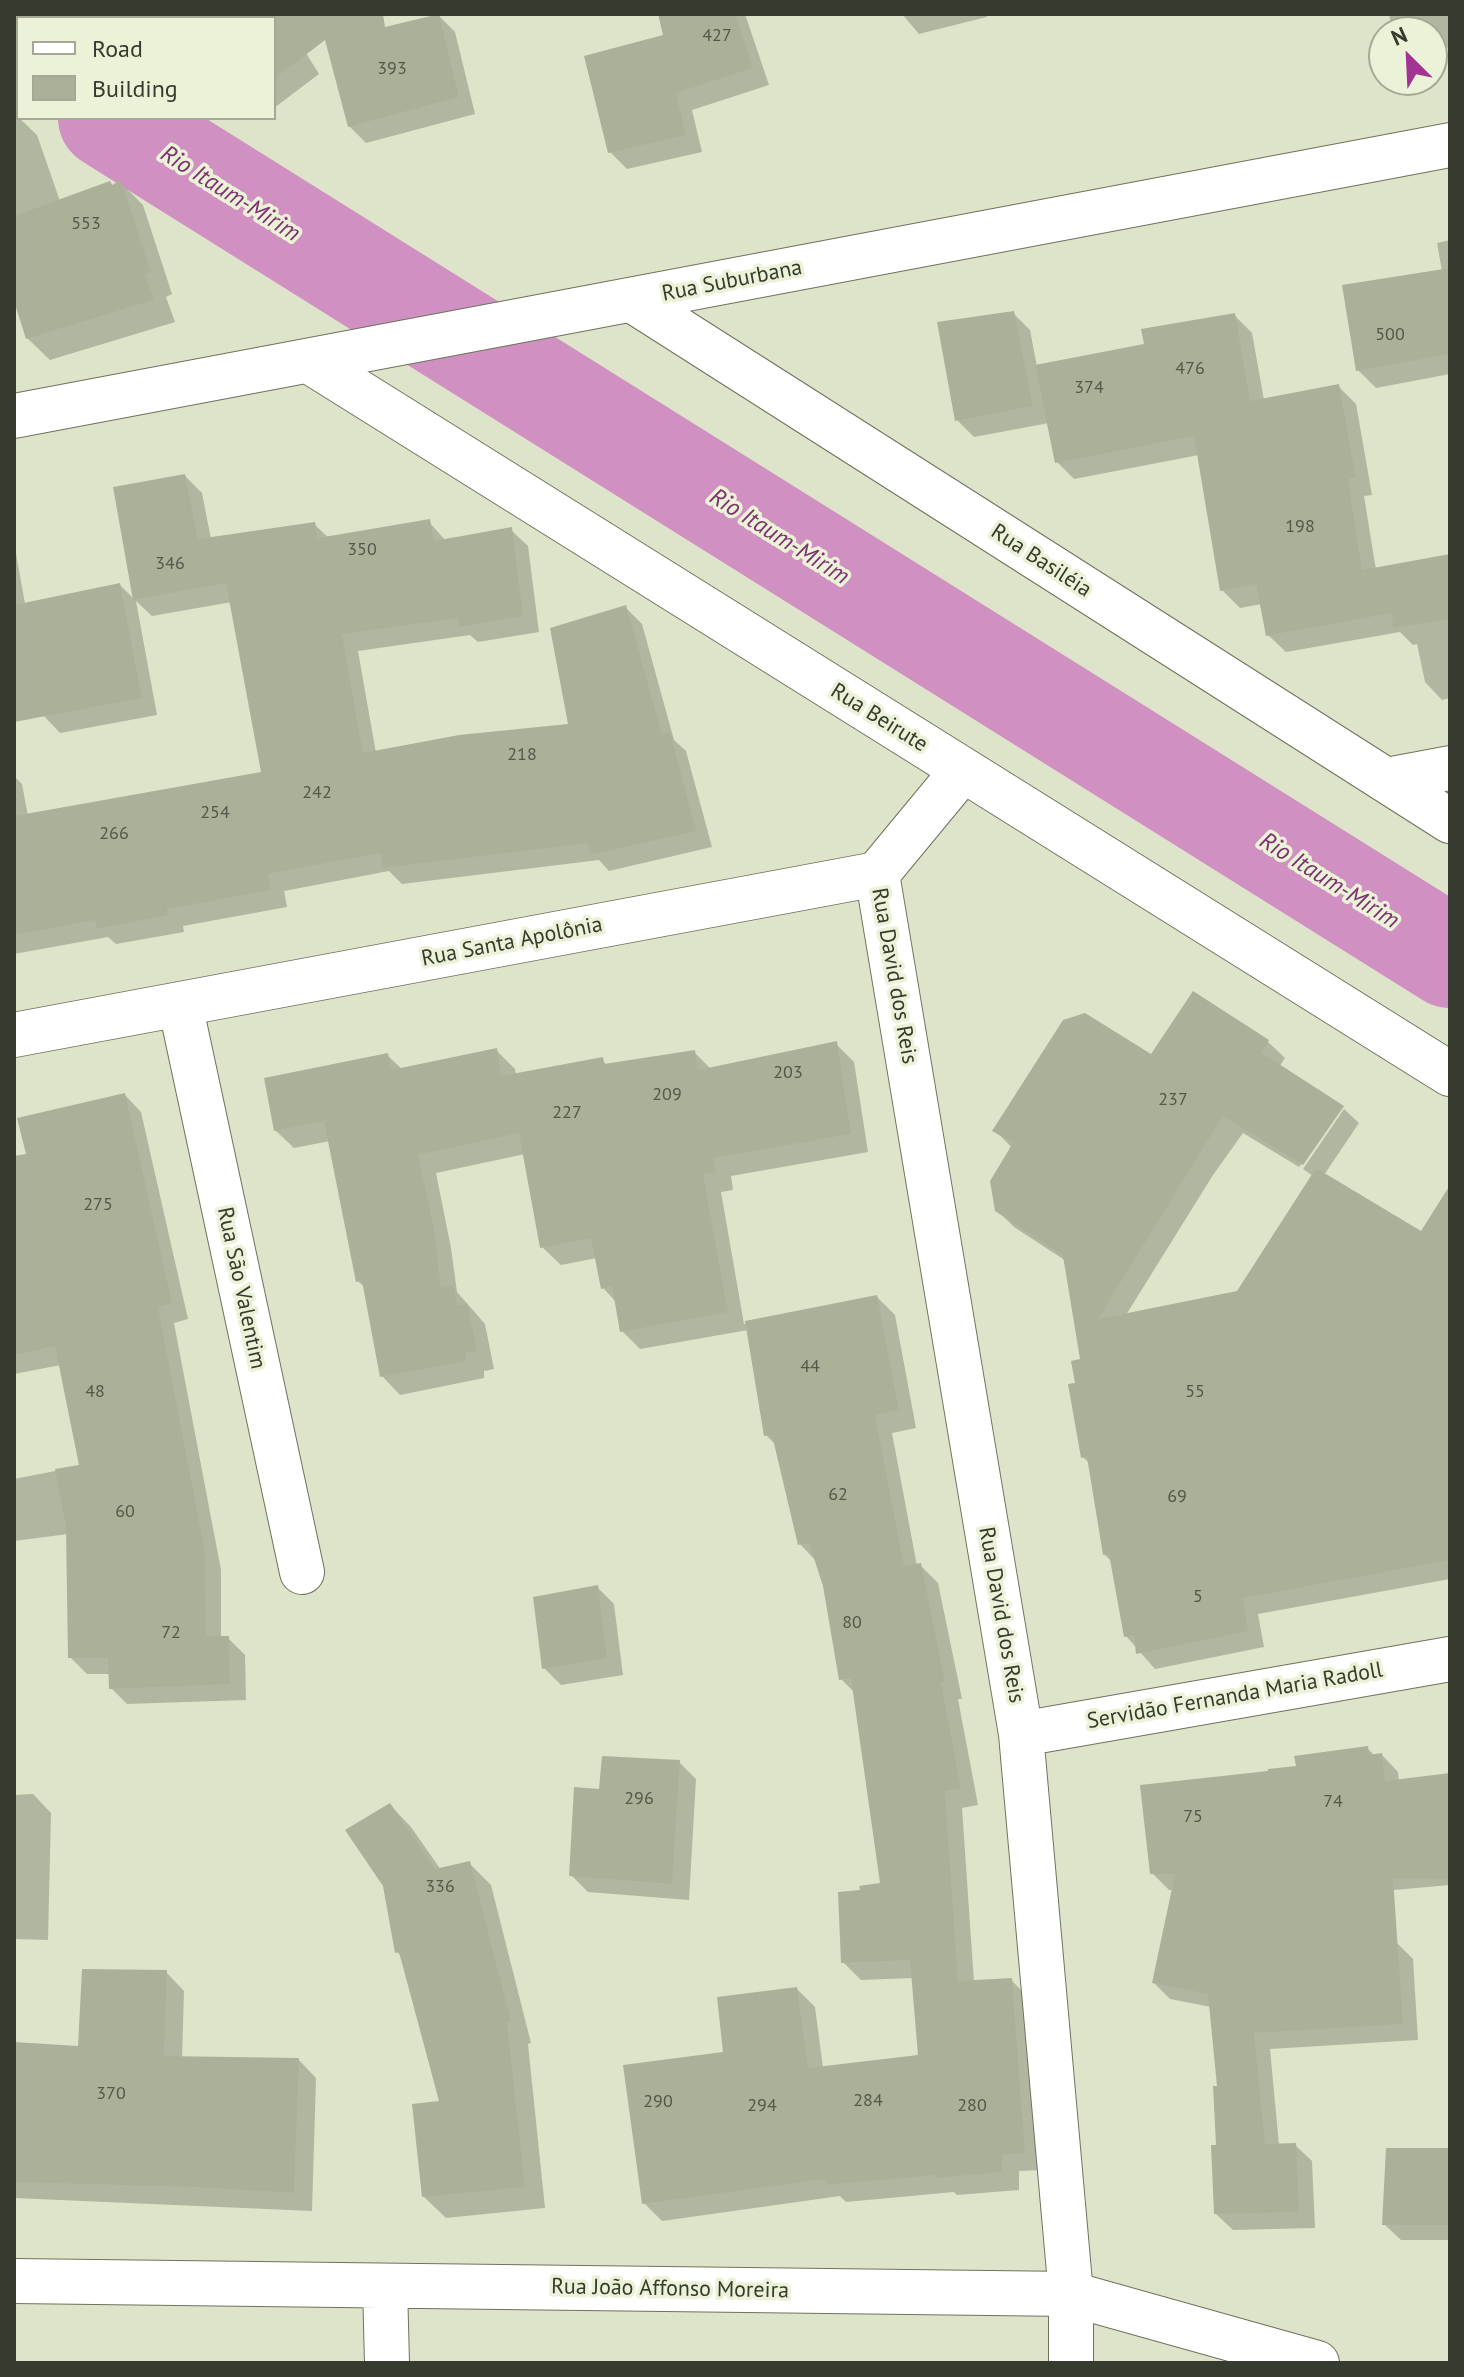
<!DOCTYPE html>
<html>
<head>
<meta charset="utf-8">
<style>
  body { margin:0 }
  #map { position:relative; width:1464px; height:2377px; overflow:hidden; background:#dee4ca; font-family:"PT Sans",sans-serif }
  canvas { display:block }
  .frame { position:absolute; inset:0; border:16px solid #373a2f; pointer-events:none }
  .legend { position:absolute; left:16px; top:16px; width:260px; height:104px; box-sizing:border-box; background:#ecf2d7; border:2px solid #a4a894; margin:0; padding:10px 14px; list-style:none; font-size:24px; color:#373a2f }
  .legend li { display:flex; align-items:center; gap:16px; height:40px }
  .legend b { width:40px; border:2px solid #a4a894 }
  .north { position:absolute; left:1368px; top:16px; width:80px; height:80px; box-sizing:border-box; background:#ecf2d7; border:2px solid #a4a894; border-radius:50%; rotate:336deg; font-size:22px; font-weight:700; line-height:32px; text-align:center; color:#373a2f }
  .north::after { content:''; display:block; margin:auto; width:28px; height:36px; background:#a23392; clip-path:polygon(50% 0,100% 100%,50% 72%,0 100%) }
</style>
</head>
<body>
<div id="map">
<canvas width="1464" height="2377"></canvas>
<div class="frame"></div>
<ul class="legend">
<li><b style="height:10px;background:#fff"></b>Road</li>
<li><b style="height:22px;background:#abb198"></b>Building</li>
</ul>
<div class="north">N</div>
</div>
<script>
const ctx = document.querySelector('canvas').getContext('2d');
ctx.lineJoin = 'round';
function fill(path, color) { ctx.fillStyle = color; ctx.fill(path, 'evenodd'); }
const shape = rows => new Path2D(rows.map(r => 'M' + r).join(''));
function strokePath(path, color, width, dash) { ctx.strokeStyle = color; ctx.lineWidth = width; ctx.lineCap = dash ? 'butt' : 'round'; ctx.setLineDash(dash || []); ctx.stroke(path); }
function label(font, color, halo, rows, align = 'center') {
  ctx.font = font + ' "PT Sans",sans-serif'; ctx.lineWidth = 7; ctx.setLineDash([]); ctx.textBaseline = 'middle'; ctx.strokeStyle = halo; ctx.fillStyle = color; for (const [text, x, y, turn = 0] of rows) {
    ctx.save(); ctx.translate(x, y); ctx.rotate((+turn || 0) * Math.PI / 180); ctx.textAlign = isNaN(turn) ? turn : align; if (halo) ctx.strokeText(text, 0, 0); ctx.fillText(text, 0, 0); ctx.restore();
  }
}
const shadow = shape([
  [67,14,101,14,92,18,71,18],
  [187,14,278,14,288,24,319,74,274,108,274,18,190,18],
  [661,14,745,14,769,85,692,110,702,152,627,169,610,152,666,37],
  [902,14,986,14,987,17,919,34],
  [1389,14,1450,14,1450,47,1432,51,1432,32,1393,32],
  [438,15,455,32,475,114,366,143,349,126],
  [14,113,37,135,60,201,121,183,143,205,172,294,166,297,175,322,50,360,27,338,14,294],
  [1450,240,1450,374,1376,388,1358,370,1442,271,1437,243],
  [1013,313,1030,330,1037,367,1146,345,1234,315,1252,333,1264,400,1338,386,1356,404,1372,495,1364,496,1376,570,1450,556,1450,698,1442,700,1425,682,1417,644,1413,645,1400,632,1286,652,1268,635,1262,604,1240,608,1222,590,1199,455,1074,479,1057,462,1049,423,974,437,957,420],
  [185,476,202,493,211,539,314,524,329,538,429,522,446,541,511,530,528,546,539,632,478,642,470,635,358,651,376,753,570,726,625,607,642,624,674,740,686,751,712,847,609,871,599,860,402,884,389,871,284,891,287,907,183,926,184,932,116,944,108,937,14,954,14,776,22,784,28,816,264,774,232,602,152,616,136,601,157,715,60,733,14,684,14,542,25,604,120,585,135,600,115,489],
  [1194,994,1268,1042,1285,1058,1279,1067,1344,1108,1340,1108,1299,1167,1243,1133,1213,1175,1126,1315,1238,1293,1313,1176,1303,1169,1344,1109,1359,1123,1324,1175,1421,1234,1450,1189,1450,1579,1258,1614,1264,1647,1155,1669,1126,1636,1112,1562,1104,1554,1090,1464,1083,1457,1077,1385,1082,1360,1066,1261,1014,1227,997,1210,1011,1147,995,1130,1151,1057],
  [836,1044,854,1062,868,1152,731,1176,733,1190,721,1192,744,1324,877,1297,895,1315,916,1428,892,1433,917,1566,920,1565,938,1583,962,1699,958,1699,978,1805,962,1808,974,1982,1011,1980,1029,1998,1042,2170,1019,2171,1019,2190,957,2195,954,2192,846,2202,840,2196,662,2221,644,2203,725,2054,797,1989,815,2007,823,2068,920,2057,913,1978,861,1980,843,1962,862,1891,882,1885,856,1694,841,1679,825,1586,817,1562,800,1544,777,1446,766,1435,748,1330,640,1349,622,1331,617,1303,603,1288,597,1258,561,1265,542,1247,525,1154,436,1173,451,1248,457,1292,485,1324,494,1369,484,1371,484,1378,400,1395,382,1376,366,1289,358,1281,330,1141,294,1148,275,1130,387,1055,403,1070,497,1051,515,1069,516,1075,602,1060,608,1066,694,1052,711,1069],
  [125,1095,141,1112,188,1319,174,1323,221,1570,221,1638,228,1638,245,1655,246,1700,127,1704,111,1688,110,1674,87,1674,70,1657,68,1534,14,1541,14,1479,81,1466,61,1365,14,1374,14,1159,28,1156],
  [597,1587,614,1604,623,1675,561,1685,544,1668],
  [1367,1748,1375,1756,1382,1755,1398,1772,1399,1781,1450,1775,1450,1885,1293,1899,1396,1942,1413,1959,1418,2040,1270,2049,1279,2145,1295,2145,1312,2161,1315,2228,1233,2230,1216,2214,1219,2088,1211,2007,1170,1999,1154,1983,1174,1890,1169,1890,1152,1873,1298,1768],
  [679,1762,696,1779,689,1900,588,1892,571,1875,601,1791],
  [33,1794,51,1813,48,1940,14,1939,14,1795],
  [390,1805,411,1827,441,1870,469,1863,491,1885,531,2043,528,2044,545,2208,446,2218,424,2197,442,2103,403,1958,397,1952],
  [166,1972,184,1991,182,2058,298,2059,316,2078,312,2211,14,2198,14,2044,80,2048],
  [1450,2150,1450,2240,1401,2240,1384,2224]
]);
const river = shape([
  [14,59,18,61],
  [109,118,1450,957]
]);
const building = shape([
  [274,14,383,14,385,27,439,14,459,97,348,127,325,40,274,79],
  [658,14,735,14,753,68,676,93,686,135,608,153,584,56,663,35],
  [121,180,151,272,145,274,154,300,26,339,14,301,14,216,110,181,112,185],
  [1450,268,1450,354,1356,371,1342,285],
  [1014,311,1033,406,955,421,937,322],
  [1235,313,1250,401,1339,384,1356,478,1348,479,1362,570,1450,554,1450,619,1393,628,1392,613,1266,636,1256,584,1220,591,1194,436,1055,463,1035,365,1144,344,1141,329],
  [185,474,198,539,315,522,318,538,430,519,434,541,512,527,523,616,459,627,458,618,342,634,363,753,459,735,568,724,550,628,626,605,662,734,670,732,696,831,590,855,588,843,383,868,380,853,268,874,271,890,167,909,168,915,97,929,95,920,14,935,14,816,261,772,226,583,133,600,113,487],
  [120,583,142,698,14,722,14,605],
  [1193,991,1269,1040,1262,1053,1344,1106,1303,1165,1223,1116,1098,1319,1237,1291,1316,1168,1421,1231,1450,1185,1450,1560,1243,1598,1248,1631,1136,1654,1134,1635,1124,1637,1109,1554,1103,1555,1087,1457,1081,1458,1068,1384,1075,1383,1071,1361,1080,1359,1063,1256,995,1211,990,1181,1013,1143,992,1131,1063,1020,1085,1013,1151,1054],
  [837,1041,851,1134,713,1158,716,1172,703,1174,728,1312,620,1332,612,1286,601,1289,591,1238,540,1248,519,1133,418,1155,434,1228,441,1288,454,1285,457,1306,467,1303,477,1351,466,1353,466,1361,380,1377,362,1281,356,1282,324,1121,274,1131,264,1078,388,1053,391,1070,497,1048,501,1076,603,1057,604,1064,695,1050,698,1070],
  [125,1093,172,1303,158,1307,205,1552,206,1636,229,1636,230,1684,109,1689,108,1658,68,1658,66,1528,55,1469,79,1465,55,1346,14,1355,14,1156,26,1154,17,1118],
  [877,1295,899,1410,875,1415,904,1566,921,1563,945,1682,941,1682,961,1788,945,1791,958,1981,1012,1978,1025,2153,1002,2154,1002,2172,937,2178,936,2175,826,2185,825,2179,642,2204,623,2065,723,2052,717,1997,797,1987,808,2068,918,2055,910,1960,841,1963,838,1892,860,1890,859,1886,880,1883,851,1678,839,1680,823,1586,809,1543,798,1545,772,1435,764,1436,745,1321],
  [598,1585,607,1658,542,1669,533,1597],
  [1368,1746,1369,1755,1382,1753,1385,1781,1450,1773,1450,1879,1393,1878,1403,2024,1254,2033,1265,2144,1296,2143,1299,2212,1214,2214,1211,2145,1216,2145,1213,2086,1217,2086,1208,1994,1152,1983,1175,1874,1150,1874,1140,1785,1268,1771,1268,1769,1296,1766,1294,1756],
  [602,1756,680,1760,672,1884,569,1876,574,1787,599,1789],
  [390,1803,435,1869,470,1861,511,2021,507,2022,525,2187,422,2197,412,2104,439,2101,399,1952,395,1953,383,1886,345,1830],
  [82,1969,167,1970,164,2056,299,2058,294,2193,194,2187,14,2182,14,2042,78,2046],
  [1386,2148,1450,2148,1450,2225,1382,2225]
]);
const minor = shape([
  [632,300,1450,821],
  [309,361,1450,1074],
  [14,416,1450,145],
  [1386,780,1450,768],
  [877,874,1021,1734,1071,2294,1071,2363],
  [180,1004,302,1572],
  [14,1035,877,874,963,770],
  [1021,1734,1450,1659],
  [14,2281,1071,2294,1317,2363],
  [385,2286,387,2363]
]);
const numberNames = [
  ["427",717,36],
  ["393",392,69],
  ["553",86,224],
  ["500",1390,335],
  ["476",1190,369],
  ["374",1089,388],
  ["198",1300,527],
  ["350",362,550],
  ["346",170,564],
  ["218",522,755],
  ["242",317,793],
  ["254",215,813],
  ["266",114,834],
  ["203",788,1073],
  ["209",667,1095],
  ["237",1173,1100],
  ["227",567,1113],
  ["275",98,1205],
  ["44",810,1367],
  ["48",95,1392],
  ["55",1195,1392],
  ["62",838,1495],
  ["69",1177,1497],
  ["60",125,1512],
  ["5",1198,1597],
  ["80",852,1623],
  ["72",171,1633],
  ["296",639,1799],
  ["74",1333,1802],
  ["75",1193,1817],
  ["336",440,1887],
  ["370",111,2094],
  ["284",868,2101],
  ["290",658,2102],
  ["294",762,2106],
  ["280",972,2106]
];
const streetNames = [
  ["Rua Suburbana",732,281,-11],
  ["Rua Basiléia",1041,561,33],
  ["Rua Beirute",879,718,32],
  ["Rua Santa Apolônia",512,942,-11],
  ["Rua David dos Reis",894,976,80],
  ["Rua São Valentim",241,1288,78],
  ["Rua David dos Reis",1001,1615,80],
  ["Servidão Fernanda Maria Radoll",1235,1696,-10],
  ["Rua João Affonso Moreira",670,2289,1]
];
const waterNames = [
  ["Rio Itaum-Mirim",230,194,32],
  ["Rio Itaum-Mirim",779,537,32],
  ["Rio Itaum-Mirim",1329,881,32]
];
fill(shadow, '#0003');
strokePath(river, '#d090c2', 102);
fill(building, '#abb198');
strokePath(minor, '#6e735b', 46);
strokePath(minor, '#fff', 44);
label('18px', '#545849', null, numberNames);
label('22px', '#373a2f', '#ecf2d7', streetNames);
label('italic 24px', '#7d3171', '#ecf2d7', waterNames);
</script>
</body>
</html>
